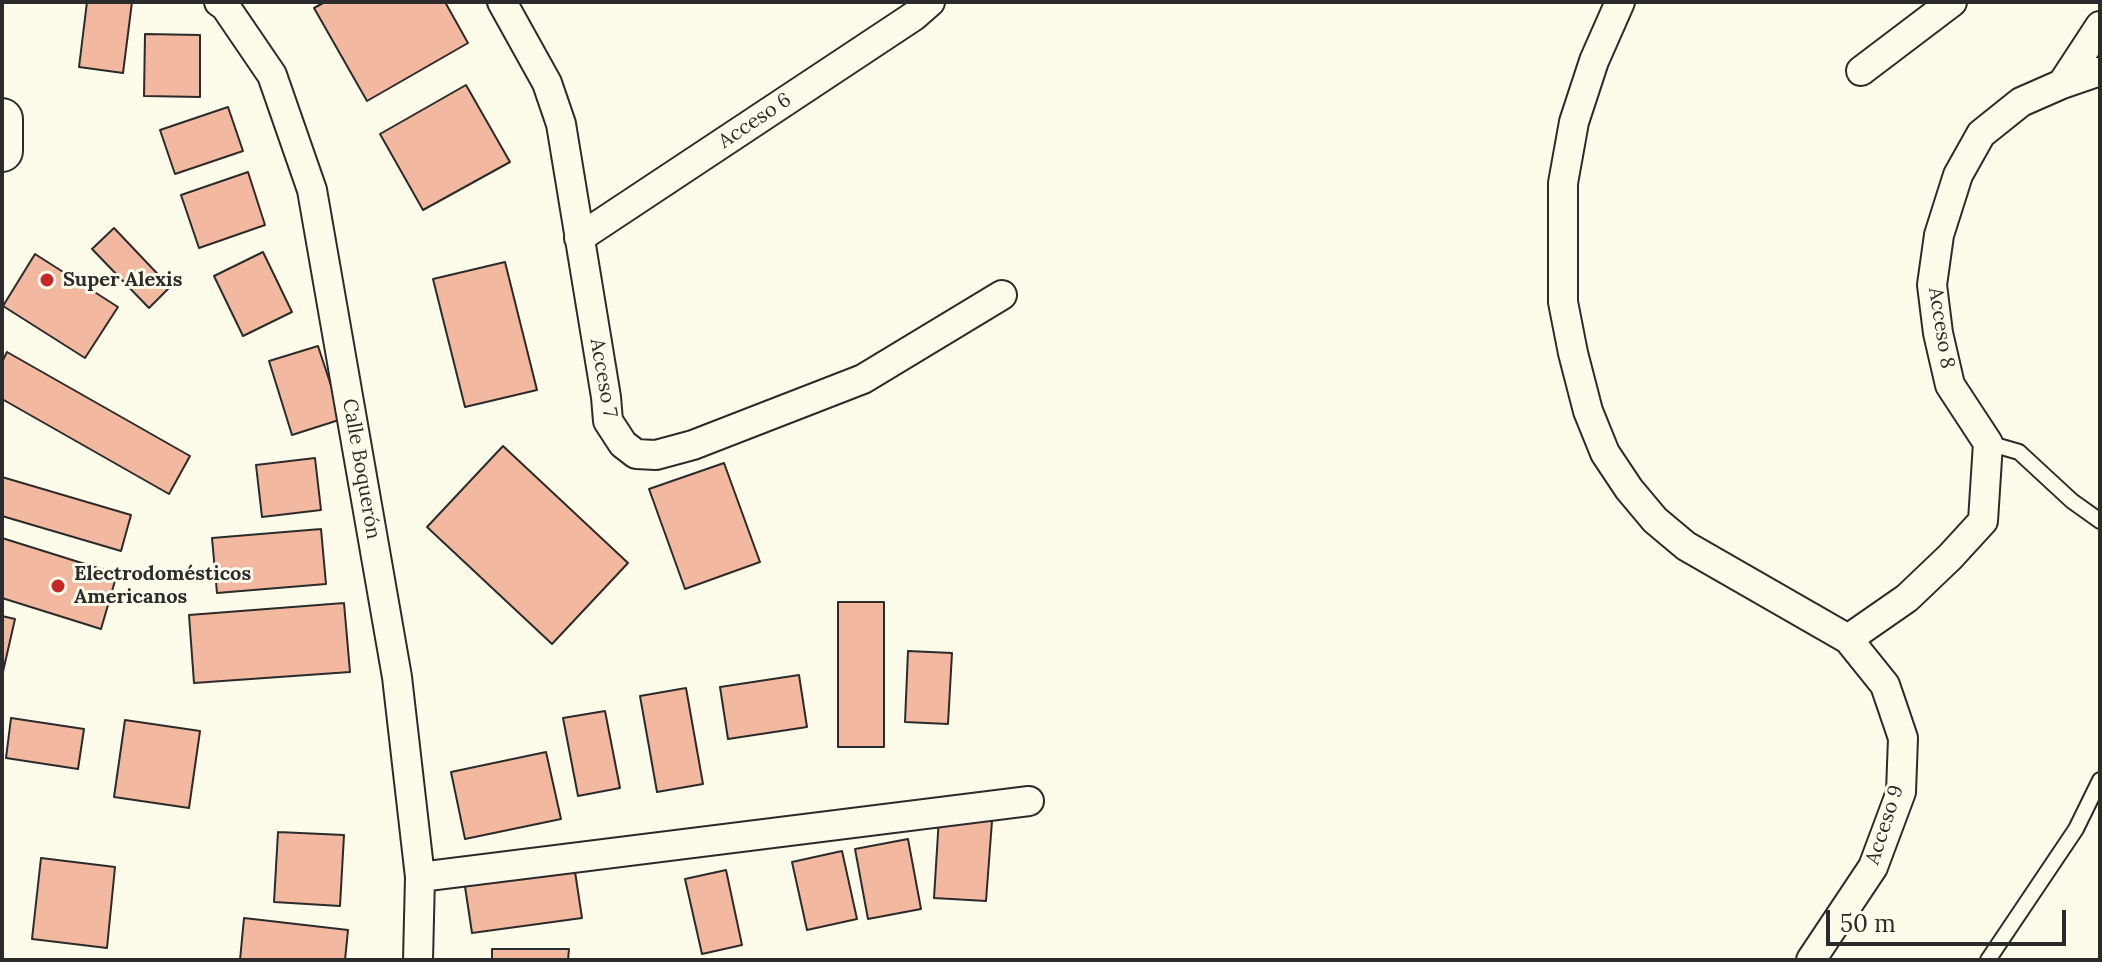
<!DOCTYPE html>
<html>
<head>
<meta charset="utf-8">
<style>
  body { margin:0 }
  #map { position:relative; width:2102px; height:962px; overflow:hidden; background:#fdfbea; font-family:Lora,serif }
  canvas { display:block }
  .frame { position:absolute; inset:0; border:4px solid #2b2b2b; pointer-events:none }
  .scale { position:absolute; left:1826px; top:910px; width:240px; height:36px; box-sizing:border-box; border:4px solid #2b2b2b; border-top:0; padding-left:10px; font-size:24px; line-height:28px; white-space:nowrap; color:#2b2b2b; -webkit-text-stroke:6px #fdfbea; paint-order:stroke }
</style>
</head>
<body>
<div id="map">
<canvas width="2102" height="962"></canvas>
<div class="frame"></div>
<div class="scale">50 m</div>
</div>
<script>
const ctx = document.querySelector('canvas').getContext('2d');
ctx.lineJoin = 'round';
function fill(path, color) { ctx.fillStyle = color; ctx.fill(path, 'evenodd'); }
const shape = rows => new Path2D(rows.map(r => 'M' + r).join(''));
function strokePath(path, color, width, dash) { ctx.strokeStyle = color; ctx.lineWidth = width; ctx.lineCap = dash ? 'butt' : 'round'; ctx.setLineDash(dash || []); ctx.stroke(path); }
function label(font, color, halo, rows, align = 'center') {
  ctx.font = font + ' Lora,serif'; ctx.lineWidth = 6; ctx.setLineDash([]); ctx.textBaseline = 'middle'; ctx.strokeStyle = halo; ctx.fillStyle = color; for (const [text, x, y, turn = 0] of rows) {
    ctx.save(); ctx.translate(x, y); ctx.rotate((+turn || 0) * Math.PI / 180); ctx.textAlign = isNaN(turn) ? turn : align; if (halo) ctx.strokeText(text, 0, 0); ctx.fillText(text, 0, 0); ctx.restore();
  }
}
const building = shape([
  [87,2,132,2,123,73,79,67,87,2],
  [325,2,445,2,468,43,367,101,314,8,325,2],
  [145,34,200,35,200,97,144,96,145,34],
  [466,85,510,162,423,210,380,134,466,85],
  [228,107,243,151,175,174,160,130,228,107],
  [248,172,265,225,199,248,181,195,248,172],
  [114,228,170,287,149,308,92,249,114,228],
  [263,252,292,312,243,336,214,276,263,252],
  [35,254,118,307,85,358,3,306,35,254],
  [505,262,537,390,465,407,433,279,505,262],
  [318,346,342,419,292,435,269,361,318,346],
  [7,352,190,456,169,494,2,399,2,362,7,352],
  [503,446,628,563,552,644,427,527,503,446],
  [315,458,321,510,262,517,256,465,315,458],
  [724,463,760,562,685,589,649,489,724,463],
  [2,477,131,515,121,551,2,516,2,477],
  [321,529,326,584,217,593,212,538,321,529],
  [2,538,117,574,101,629,2,598,2,538],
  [838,602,884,602,884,747,838,747,838,602],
  [344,603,350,672,194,683,189,615,344,603],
  [2,616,15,619,2,676,2,616],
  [908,651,952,653,948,724,905,722,908,651],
  [799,675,807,727,728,739,720,687,799,675],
  [686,688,703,784,657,792,640,696,686,688],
  [605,711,620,788,578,796,563,718,605,711],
  [11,718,84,729,78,769,6,758,11,718],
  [125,720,200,731,189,808,114,797,125,720],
  [546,752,561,819,465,839,451,772,546,752],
  [939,817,992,821,986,901,934,898,939,817],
  [278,832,344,835,340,906,274,902,278,832],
  [908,839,921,909,868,919,855,849,908,839],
  [842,851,857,919,807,930,792,862,842,851],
  [41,858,115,867,107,948,32,939,41,858],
  [574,865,582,918,472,933,464,880,574,865],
  [726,870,742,945,702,954,685,879,726,870],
  [244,918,348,930,345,960,240,960,244,918],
  [492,949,569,949,568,960,492,960,492,949]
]);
const lane = shape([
  [1988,443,2019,452,2072,501,2100,521],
  [1988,960,2076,829,2100,780]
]);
const street = shape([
  [219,2,225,6,272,75,312,190,397,677,420,877,418,960],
  [502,2,547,83,561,124,606,397,608,421,623,444,636,454,656,455,693,445,863,379,1002,295],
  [1620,2,1594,61,1574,122,1563,183,1563,302,1573,353,1588,411,1605,453,1629,489,1655,520,1686,546,1848,639,1885,685,1903,738,1901,792,1873,867,1811,960],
  [1861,71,1952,2],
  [2062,84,2100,26],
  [579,238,914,16,930,2],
  [1848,639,1907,598,1950,557,1983,521,1988,443,1950,385,1938,333,1932,285,1939,235,1958,175,1981,134,2021,102,2062,84,2097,72],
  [420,877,1029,801]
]);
const secondary = shape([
  [2,119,2,151]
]);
const markers = [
  [47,280,8,"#c62828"],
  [58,586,8,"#c62828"]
];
const streetNames = [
  ["Acceso 6",755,121,-34],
  ["Acceso 8",1941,328,81],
  ["Acceso 7",603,378,80],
  ["Calle Boquerón",361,469,80],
  ["Acceso 9",1885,825,-72]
];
const poiNames = [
  ["Super Alexis",63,280],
  ["Electrodomésticos",74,574],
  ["Americanos",74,597]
];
fill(building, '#f2b8a0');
strokePath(building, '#2b2b2b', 2);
strokePath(lane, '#2b2b2b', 18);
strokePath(street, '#2b2b2b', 32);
strokePath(secondary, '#2b2b2b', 44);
strokePath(lane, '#fdfbea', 14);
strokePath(street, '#fdfbea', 28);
strokePath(secondary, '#fdfbea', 40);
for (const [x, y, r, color] of markers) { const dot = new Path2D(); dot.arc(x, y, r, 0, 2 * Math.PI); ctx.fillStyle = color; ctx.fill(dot); strokePath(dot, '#fdfbea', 3); }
label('20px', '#2b2b2b', '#fdfbea', streetNames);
label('bold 20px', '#2b2b2b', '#fdfbea', poiNames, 'left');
</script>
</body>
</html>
